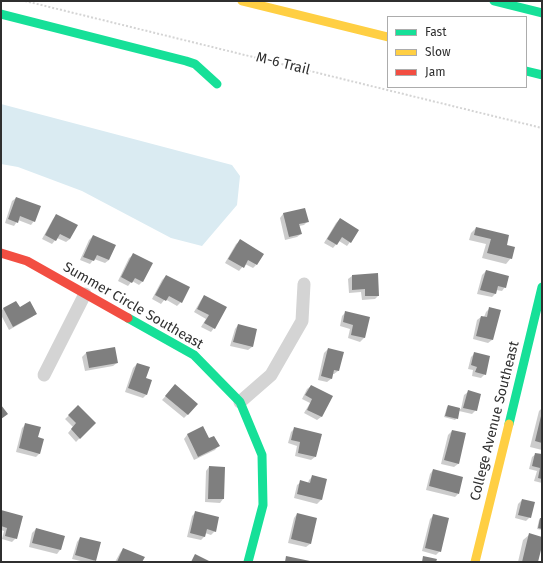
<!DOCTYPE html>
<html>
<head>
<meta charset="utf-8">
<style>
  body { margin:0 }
  #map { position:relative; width:543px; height:563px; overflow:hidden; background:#fff; font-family:"Fira Sans",sans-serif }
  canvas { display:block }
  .frame { position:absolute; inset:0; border:2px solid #2f2f2f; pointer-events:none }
  .legend { position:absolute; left:387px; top:16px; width:140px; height:72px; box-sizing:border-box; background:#fff; border:1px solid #acacac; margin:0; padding:5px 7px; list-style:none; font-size:12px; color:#2f2f2f }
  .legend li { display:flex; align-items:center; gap:8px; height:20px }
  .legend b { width:20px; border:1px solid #acacac }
</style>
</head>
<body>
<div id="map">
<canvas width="543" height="563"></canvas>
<div class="frame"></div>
<ul class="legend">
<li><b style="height:5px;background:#16e098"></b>Fast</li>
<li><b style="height:5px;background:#ffcf43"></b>Slow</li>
<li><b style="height:5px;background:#f24e42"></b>Jam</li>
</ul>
</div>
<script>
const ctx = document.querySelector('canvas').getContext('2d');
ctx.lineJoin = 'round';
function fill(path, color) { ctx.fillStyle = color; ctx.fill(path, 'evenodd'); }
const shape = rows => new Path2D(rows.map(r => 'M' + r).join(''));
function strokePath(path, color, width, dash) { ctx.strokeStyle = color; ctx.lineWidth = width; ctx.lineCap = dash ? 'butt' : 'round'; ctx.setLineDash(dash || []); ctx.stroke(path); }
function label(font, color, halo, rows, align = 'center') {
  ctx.font = font + ' "Fira Sans",sans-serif'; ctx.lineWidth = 4; ctx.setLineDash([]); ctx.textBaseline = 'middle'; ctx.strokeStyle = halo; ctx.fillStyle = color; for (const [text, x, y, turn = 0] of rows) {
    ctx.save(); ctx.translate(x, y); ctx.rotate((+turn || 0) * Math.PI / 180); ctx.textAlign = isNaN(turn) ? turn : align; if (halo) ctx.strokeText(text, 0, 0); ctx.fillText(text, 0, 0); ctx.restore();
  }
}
const water = shape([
  [1,104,232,165,240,176,237,205,202,246,171,238,82,191,18,167,1,164]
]);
const shadow = shape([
  [16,198,34,221,31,225,18,220,14,226,5,223,12,201],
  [304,209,308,221,304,225,299,226,301,234,297,237,285,240,280,218,283,214],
  [56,216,70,239,66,242,57,238,52,244,42,239,53,219],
  [340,219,350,242,347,246,339,241,333,248,324,243,336,223],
  [476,228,505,245,511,258,506,264,482,258,486,244,469,240,471,233],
  [93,236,109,260,105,263,94,259,90,264,80,260,89,240],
  [240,241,256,265,253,268,245,264,239,271,225,263,236,244],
  [133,255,143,281,139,285,132,281,128,286,118,281,129,258],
  [486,271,505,287,502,291,496,290,495,294,492,297,477,294,482,275],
  [166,276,181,302,177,306,165,299,161,304,152,299,162,280],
  [352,276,378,296,375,299,362,300,361,292,349,293,348,279],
  [204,296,214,328,211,332,201,327,206,319,194,312,201,300],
  [16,302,20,308,36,314,32,317,9,330,1,315,1,311,3,309],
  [490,308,492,340,488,343,473,339,477,320,481,317,484,317,486,312],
  [346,312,369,318,364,338,360,342,348,338,350,329,340,326,342,316],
  [238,325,256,329,252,347,248,350,230,346,235,329],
  [114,348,117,363,113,366,85,371,82,357,86,353],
  [328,349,338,371,334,374,332,374,331,379,327,382,318,380,324,353],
  [474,354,485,374,481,378,472,376,473,370,468,369,471,357],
  [137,364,145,379,147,394,143,398,125,392,133,368],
  [311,386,331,396,321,417,317,420,304,413,310,403,302,399,307,389],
  [172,389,188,414,184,418,162,400],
  [468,392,476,410,472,414,459,411,457,418,455,420,444,417,447,407,448,406,461,409,464,395],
  [78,407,94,423,76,442,68,433,73,427,65,419],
  [542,408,542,450,530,447,539,411],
  [25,425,37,438,40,453,36,457,16,452,22,428],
  [203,427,209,440,218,446,215,450,194,460,184,439,187,435],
  [295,428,315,457,311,460,295,456,297,446,288,443,291,432],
  [452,431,458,464,454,467,441,464,448,435],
  [536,454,542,455,542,483,534,481,537,471,529,469,532,457],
  [209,467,224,468,223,499,220,503,205,502,206,471],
  [433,470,458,494,455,497,426,490,430,474],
  [313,476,326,479,321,500,317,504,294,498,297,485,301,482,308,483,309,480],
  [522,500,530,517,526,521,515,518,518,504],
  [1,511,16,538,12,542,2,539,4,531,1,530],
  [196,512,215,531,211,535,205,533,204,537,201,540,187,537,192,516],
  [297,514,310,544,306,547,288,543,294,518],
  [434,515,440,551,436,555,422,551,430,519],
  [540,519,542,519,542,530,537,529,539,520],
  [36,529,64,536,60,550,57,554,29,547,32,533],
  [529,535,542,538,542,541,537,562,518,562,523,540],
  [80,538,95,560,93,562,85,562,72,559,77,542],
  [123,549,141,562,115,562,120,553]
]);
const building = shape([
  [16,197,41,206,35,222,20,216,18,223,8,219],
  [305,208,309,222,299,224,302,234,289,237,283,213],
  [56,214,78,225,70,239,60,234,56,241,45,235],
  [340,218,359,230,351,243,342,237,337,245,327,239],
  [476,227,509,235,507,245,515,247,512,259,487,253,491,239,474,235],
  [93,235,116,245,109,260,97,255,94,261,83,257],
  [240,239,264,254,257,265,248,260,244,268,228,259],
  [133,253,153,263,143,282,135,278,132,283,121,277],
  [486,270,509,276,506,288,498,286,496,294,480,290],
  [378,273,379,296,365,296,365,289,352,290,352,275],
  [166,275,190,287,182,303,169,296,166,301,155,295],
  [204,295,227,307,215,329,204,323,209,315,197,309],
  [16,301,20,307,30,301,37,314,13,327,3,308],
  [489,307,501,310,493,340,476,336,481,316,487,317],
  [345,311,370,317,365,338,351,335,353,325,343,322],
  [238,324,257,329,253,347,233,342],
  [115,347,118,363,89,368,86,352],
  [328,348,344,352,339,371,334,370,332,379,321,376],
  [474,352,490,356,486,375,475,372,477,367,471,365],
  [137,363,150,367,146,378,152,380,147,395,128,388],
  [175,384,198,404,188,415,165,396],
  [311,385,333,396,322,417,307,410,312,399,305,395],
  [468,390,481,394,477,411,463,408],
  [1,405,8,414,1,419],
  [78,405,96,423,80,439,71,429,76,423,68,415],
  [448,405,460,408,458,419,445,416],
  [541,416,542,416,542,443,535,441],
  [25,423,41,427,38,437,44,439,40,454,19,448],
  [203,426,209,438,214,436,220,446,198,457,187,434],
  [294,427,322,434,316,457,298,453,300,442,291,440],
  [452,430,466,433,459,464,444,460],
  [535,453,542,454,542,479,538,478,540,468,532,466],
  [209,466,225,467,224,499,208,499],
  [433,469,463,477,459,494,429,486],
  [312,475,327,479,322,500,297,494,300,480,310,483],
  [522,499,535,502,531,518,518,515],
  [1,510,23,516,17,539,5,536,7,528,1,526],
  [195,511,219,517,216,532,207,529,205,537,190,533],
  [297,513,317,518,311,544,291,539],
  [433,514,449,518,441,552,425,548],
  [540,518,542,518,542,529,538,528],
  [36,528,65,536,61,550,32,543],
  [529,533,542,537,542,546,538,562,522,562],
  [80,537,101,542,96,561,75,555],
  [123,548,145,557,142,562,117,562],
  [195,554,211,562,191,562],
  [286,556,310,561,310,562,285,562],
  [423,556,437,559,436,562,422,562]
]);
const path = shape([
  [25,1,542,128]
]);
const street = shape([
  [44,375,85,294],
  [240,402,271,375,302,321,304,284]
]);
const fast = shape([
  [494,1,542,13],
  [1,14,186,61,195,64,217,84],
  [526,71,542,75],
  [128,318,194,355,240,402,262,455,263,505,248,562],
  [509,424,542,287]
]);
const slow = shape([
  [242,1,388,37],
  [475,562,509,424]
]);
const jam = shape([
  [1,253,27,261,128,318]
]);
const streetNames = [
  ["M-6 Trail",283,64,14],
  ["Summer Circle Southeast",133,306,30],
  ["College Avenue Southeast",495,421,-76]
];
fill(water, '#daebf2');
fill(shadow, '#0003');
fill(building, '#7f7f7f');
strokePath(path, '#d4d4d4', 2, [2, 2]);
strokePath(street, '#d4d4d4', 13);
strokePath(fast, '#16e098', 9);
strokePath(slow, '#ffcf43', 9);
strokePath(jam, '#f24e42', 9);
label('14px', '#2f2f2f', '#fff', streetNames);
</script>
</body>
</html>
